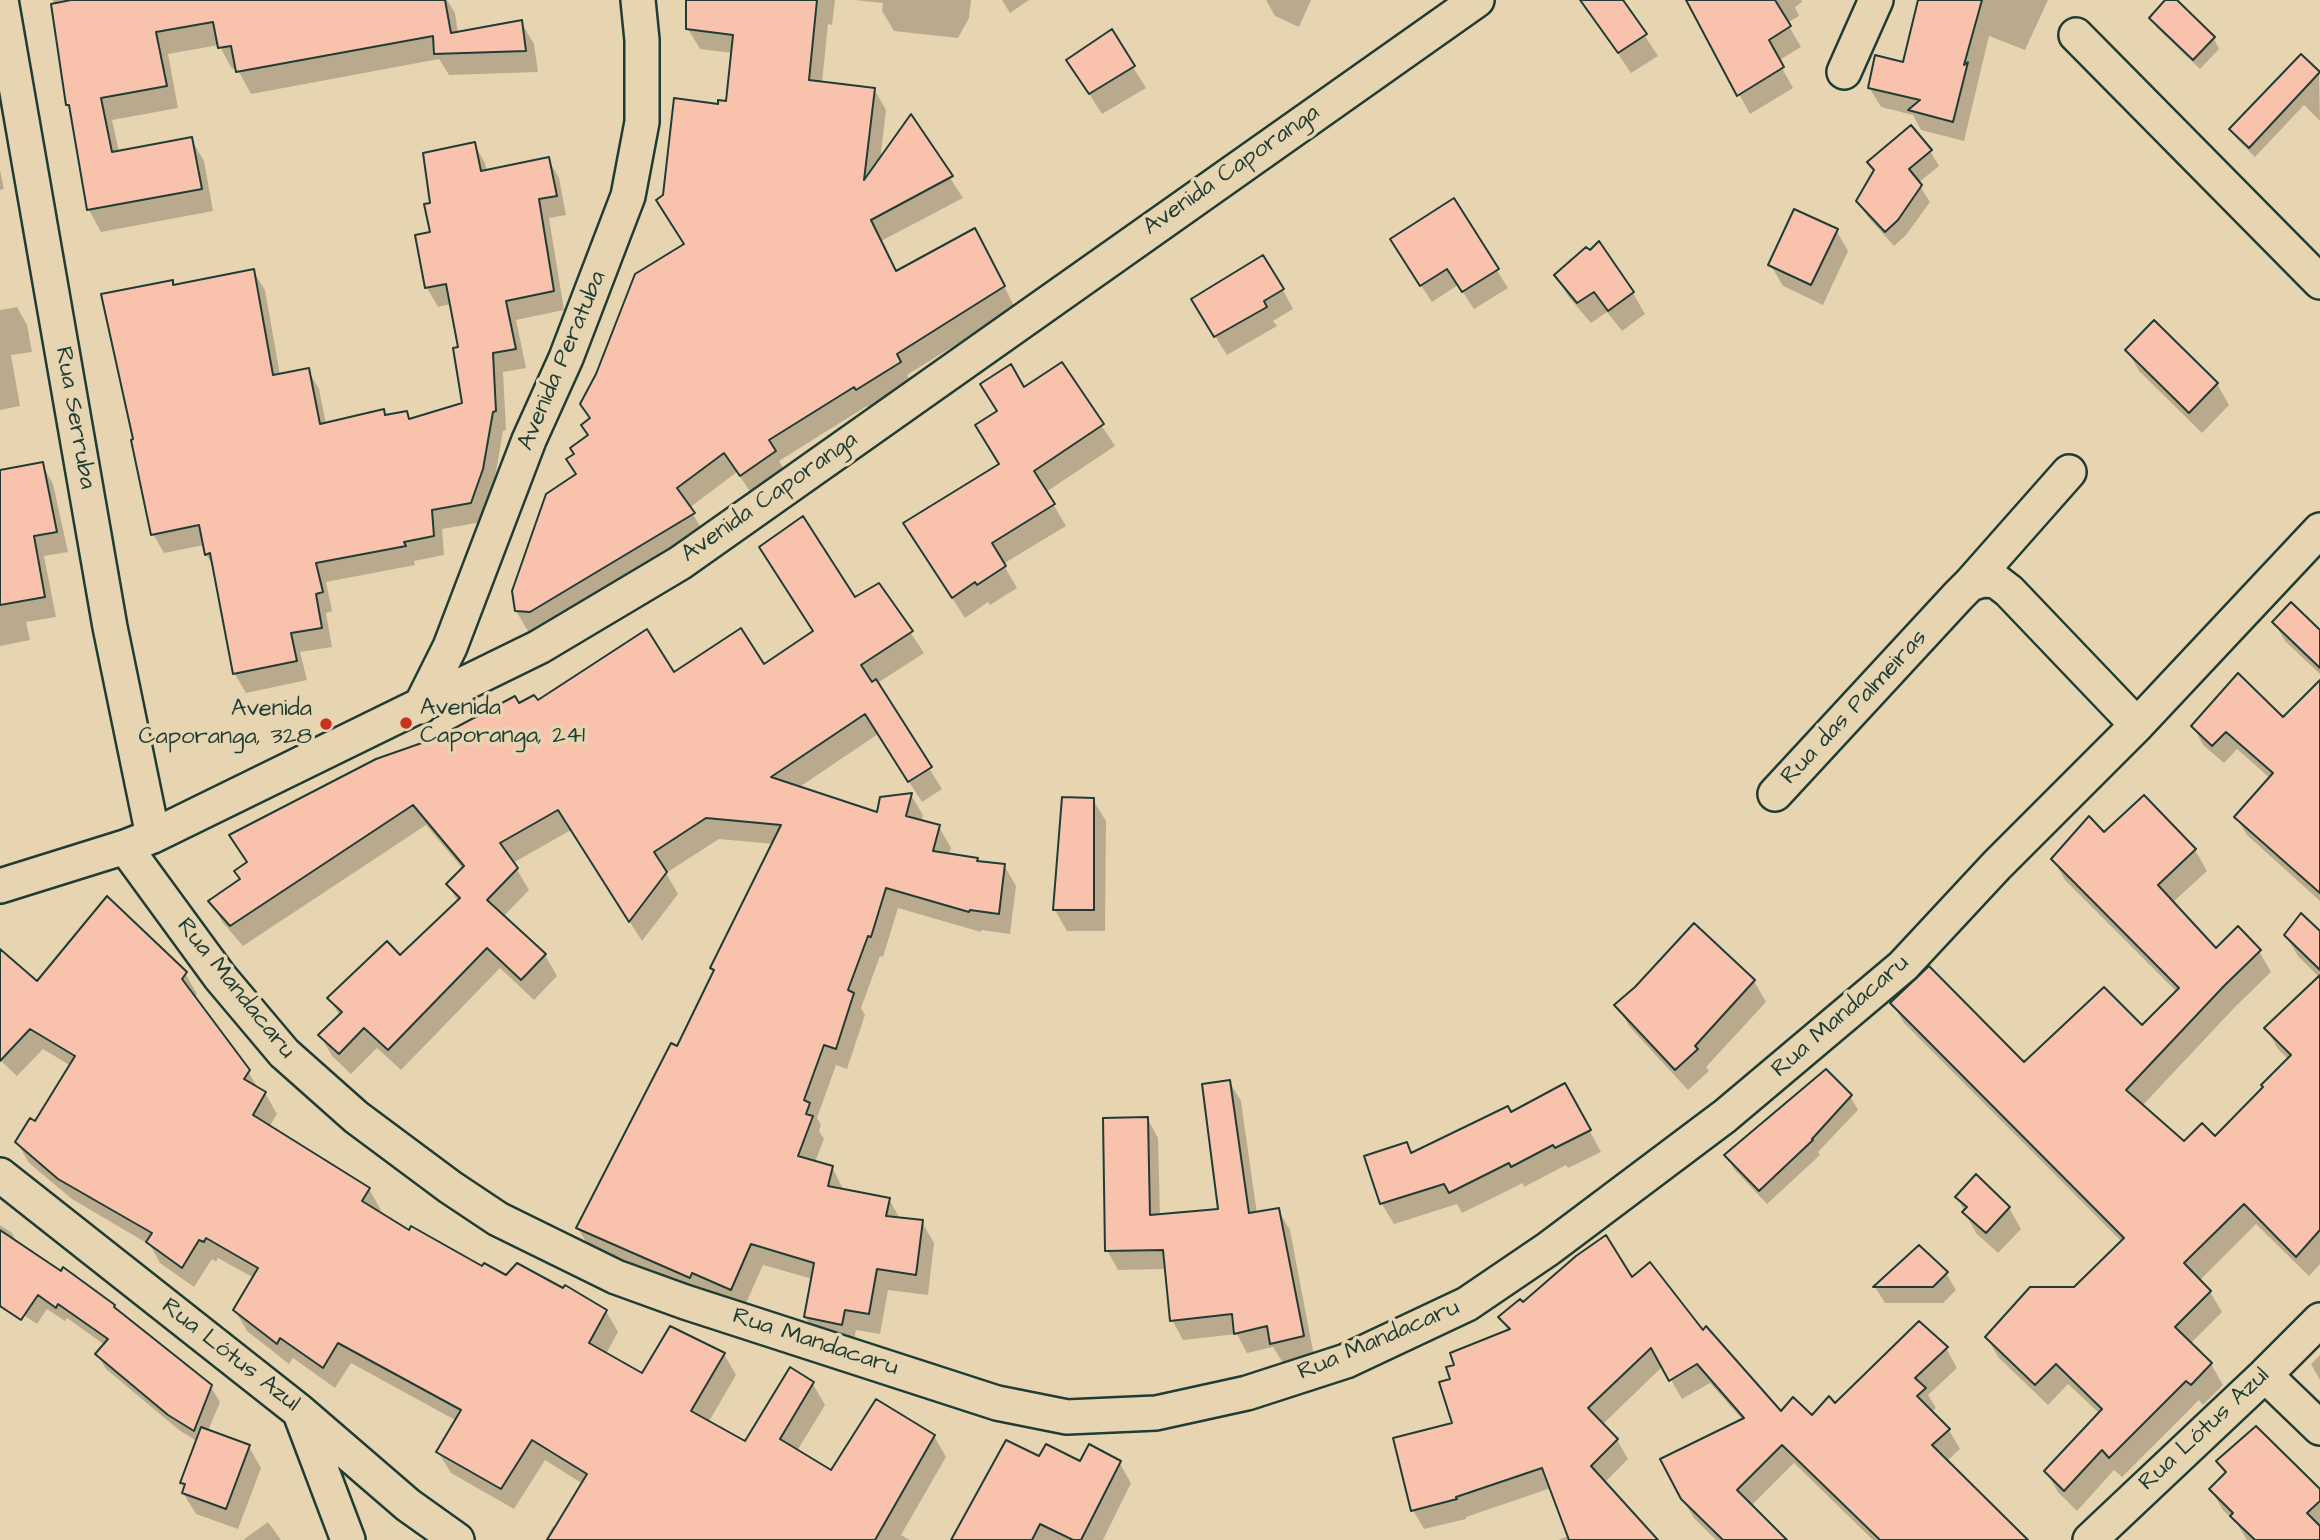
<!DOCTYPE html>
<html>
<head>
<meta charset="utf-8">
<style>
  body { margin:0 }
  canvas { display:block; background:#e7d5b2 }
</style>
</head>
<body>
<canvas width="2320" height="1540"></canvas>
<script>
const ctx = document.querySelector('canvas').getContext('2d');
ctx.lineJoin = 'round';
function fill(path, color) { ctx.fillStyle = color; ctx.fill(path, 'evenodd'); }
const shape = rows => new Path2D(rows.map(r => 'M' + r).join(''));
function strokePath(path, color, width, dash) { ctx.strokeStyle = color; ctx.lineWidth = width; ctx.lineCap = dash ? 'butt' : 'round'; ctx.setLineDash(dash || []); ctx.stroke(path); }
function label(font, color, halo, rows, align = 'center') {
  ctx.font = font + ' "Architects Daughter",sans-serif'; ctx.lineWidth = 7; ctx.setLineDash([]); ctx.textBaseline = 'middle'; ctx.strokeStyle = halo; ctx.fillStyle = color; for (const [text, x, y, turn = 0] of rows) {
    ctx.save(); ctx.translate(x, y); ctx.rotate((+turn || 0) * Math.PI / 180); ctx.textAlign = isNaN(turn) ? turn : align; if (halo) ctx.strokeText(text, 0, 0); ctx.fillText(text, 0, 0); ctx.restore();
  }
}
const shadow = shape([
  [53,0,447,0,455,13,458,33,521,22,534,44,538,72,449,75,439,59,251,94,237,68,232,69,219,45,168,54,178,108,112,120,119,152,191,139,204,161,213,211,101,232,89,210,72,113,67,105],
  [688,0,835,0,832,25,828,24,822,83,874,89,886,110,880,161,911,117,963,198,881,241,897,272,986,250,1015,308,907,375,911,383,869,410,867,406,779,461,786,473,753,496,737,472,689,508,705,534,543,632,528,631,516,611,578,476,575,455,590,436,591,420,686,246,665,196,719,106,728,103,733,53,700,49,688,29],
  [854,0,971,0,969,18,958,38,894,31,882,11,883,3],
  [1002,0,1029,0,1010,13],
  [1266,0,1311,0,1299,27,1275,16],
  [1608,0,1621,0,1658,56,1631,73,1590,12],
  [1688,0,1801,0,1802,2,1795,7,1799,16,1787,23,1801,47,1778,61,1793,88,1750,114],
  [1922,0,2048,0,2025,50,1989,36,1964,141,1921,130,1913,115,1881,107,1869,87,1904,64],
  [2168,0,2175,0,2214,39,2219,49,2200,69,2157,28,2151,18],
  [1111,32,1146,88,1102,114,1068,61],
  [2319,73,2320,121,2304,105,2255,157,2237,139,2231,129],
  [474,144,485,163,487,172,548,159,559,178,566,215,549,218,564,310,516,320,526,368,503,372,506,430,503,431,493,489,482,522,442,529,444,555,414,561,415,565,326,582,332,611,326,613,332,647,300,652,307,680,246,693,235,674,215,570,206,554,204,545,164,553,153,534,172,282,174,286,253,271,265,290,280,375,308,370,319,389,326,424,383,411,386,417,406,413,410,421,464,404,460,348,451,304,438,307,427,288,432,233,432,204],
  [1930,151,1939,166,1918,183,1930,202,1906,235,1894,246,1867,216,1858,201,1875,171,1869,162],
  [0,170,4,189,0,190],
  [1454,201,1508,288,1474,309,1458,285,1432,302,1402,257],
  [1836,230,1848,251,1823,305,1783,286,1770,264],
  [1556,275,1633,293,1645,314,1622,331,1607,312,1591,323,1568,296],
  [1283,290,1293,309,1273,321,1277,326,1227,355,1204,319],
  [17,307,27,325,32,352,11,355,20,406,0,410,0,310],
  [2127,350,2217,384,2229,405,2202,433,2139,371],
  [1061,364,1115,446,1046,492,1066,526,1003,564,1017,588,990,605,988,602,965,618,917,544,1001,465,999,412,1024,390],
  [42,464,53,484,68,552,44,556,56,617,26,622,30,640,0,646,0,471],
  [879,585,924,653,876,684,942,789,922,802,878,734,798,788,879,814,911,795,923,815,921,822,939,827,951,848,949,855,977,860,978,863,1004,865,1016,886,1010,934,981,930,981,932,898,908,883,957,880,956,861,1008,865,1015,847,1069,836,1065,817,1118,821,1125,819,1131,824,1139,815,1162,832,1167,844,1191,889,1199,900,1219,922,1222,934,1243,928,1295,888,1290,880,1334,856,1330,853,1345,818,1338,805,1317,813,1279,763,1265,743,1310,590,1249,578,1228,677,1048,715,973,712,968,774,844,719,839,666,873,678,894,642,941,571,830,513,863,529,890,503,917,545,955,557,976,534,1000,500,968,401,1070,377,1048,351,1074,332,1056,320,1035,340,1016,329,998,400,957,458,902,448,884,463,869,426,825,243,946,223,923,211,902,437,739,519,705,673,674,764,667,814,632,855,600],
  [2274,622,2320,632,2320,674,2285,641],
  [2320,683,2320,901,2247,835,2236,817,2271,779,2237,749,2224,763,2203,745,2193,726,2283,719],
  [2144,797,2195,850,2207,871,2172,903,2216,950,2259,951,2271,972,2235,1007,2142,1106,2184,1143,2215,1139,2265,1088,2288,1059,2278,1049,2266,1028,2320,978,2298,956,2286,936,2320,933,2320,1264,2309,1276,2256,1224,2199,1281,2210,1292,2222,1312,2190,1344,2211,1364,2223,1385,2203,1405,2199,1400,2122,1477,2114,1470,2077,1511,2058,1492,2046,1471,2100,1414,2068,1384,2048,1405,1999,1358,1987,1338,2075,1289,2122,1242,1904,1023,1892,1003,2024,1064,2142,1027,2177,992,2065,880,2053,859,2104,834],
  [1063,799,1093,800,1106,821,1105,931,1067,931,1055,910],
  [1694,926,1754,981,1766,1002,1706,1067,1709,1071,1688,1090,1629,1026,1617,1005],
  [0,954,37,984,185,973,197,994,194,999,248,1071,259,1090,265,1093,277,1114,269,1127,369,1189,381,1210,379,1214,409,1232,483,1268,606,1311,618,1332,606,1354,642,1376,724,1354,736,1375,708,1423,745,1444,813,1384,825,1405,797,1451,832,1472,934,1436,946,1457,901,1535,910,1540,545,1540,553,1526,557,1528,583,1484,545,1460,514,1509,451,1473,438,1452,457,1421,351,1363,335,1388,293,1358,289,1364,247,1331,235,1310,254,1278,218,1258,216,1262,212,1259,194,1287,160,1263,150,1245,72,1199,29,1163,17,1142,35,1123,71,1066,43,1049,17,1076,0,1060],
  [1229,1081,1241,1101,1257,1214,1278,1210,1290,1230,1314,1356,1283,1363,1273,1347,1247,1353,1237,1334,1183,1340,1172,1320,1166,1269,1118,1270,1107,1250,1147,1118,1158,1138,1160,1216,1220,1211],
  [1850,1096,1858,1110,1818,1152,1820,1155,1767,1204,1734,1169,1727,1155],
  [1576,1106,1601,1152,1568,1168,1566,1165,1524,1187,1523,1183,1462,1213,1457,1204,1394,1224,1382,1204,1367,1157,1406,1144,1413,1154,1511,1114],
  [1976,1177,2009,1208,2021,1229,1998,1253,1976,1233,1957,1197],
  [0,1225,12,1233,18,1245,114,1306,118,1313,211,1387,220,1402,208,1431,249,1447,261,1468,238,1529,196,1514,183,1493,185,1488,182,1483,198,1442,179,1430,106,1369,97,1354,105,1345,67,1318,65,1321,47,1309,37,1324,0,1299],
  [1919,1247,1946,1273,1956,1290,1943,1303,1885,1303,1875,1287],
  [1631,1279,1703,1332,1780,1414,1812,1418,1946,1348,1957,1368,1928,1395,1936,1408,1931,1412,1949,1430,1960,1449,1946,1462,2023,1540,1873,1540,1794,1463,1751,1506,1785,1540,1716,1540,1694,1518,1682,1498,1743,1420,1710,1383,1682,1399,1663,1366,1602,1425,1617,1440,1628,1459,1604,1483,1652,1540,1558,1540,1569,1536,1551,1488,1466,1517,1466,1519,1424,1529,1413,1510,1454,1424,1452,1380,1509,1332,1500,1317,1523,1304],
  [2320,1355,2320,1380,2311,1364],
  [1040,1458,1080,1463,1119,1462,1131,1483,1103,1540,953,1540],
  [2218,1461,2320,1491,2320,1540,2247,1540,2237,1524,2223,1510,2211,1490,2226,1475],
  [268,1522,281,1540,243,1540]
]);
const building = shape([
  [71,0,445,0,451,33,522,20,526,51,434,54,433,36,236,72,231,46,218,48,213,22,156,32,167,86,101,98,112,152,192,137,202,189,87,210,69,105,66,105,51,4,71,0],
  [686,0,817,0,809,80,875,88,864,180,911,114,953,176,871,220,896,271,975,228,1005,286,897,354,901,362,856,390,854,387,769,440,776,451,740,476,724,453,677,488,695,513,530,612,515,611,512,591,546,494,576,474,566,459,574,454,570,448,588,435,581,425,590,418,580,404,596,374,635,274,684,244,656,200,663,195,674,98,718,104,718,100,726,101,733,35,686,29,686,0],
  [1580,0,1623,0,1647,34,1618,53,1580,0],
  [1686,0,1775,0,1791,26,1769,40,1784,67,1737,96,1686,0],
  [1918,0,1982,0,1964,65,1968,62,1953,122,1908,110,1920,100,1868,88,1875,55,1903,62,1918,0],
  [2165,0,2177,0,2215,37,2193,60,2149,18,2165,0],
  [1112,29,1135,66,1089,94,1066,60,1112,29],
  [2301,54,2320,72,2249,148,2229,129,2301,54],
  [1911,125,1932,150,1909,169,1922,185,1898,220,1885,232,1856,201,1874,170,1867,162,1911,125],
  [475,142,481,171,549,157,557,196,539,199,554,291,506,301,516,349,493,353,496,411,493,412,483,469,471,503,432,510,434,536,404,542,406,546,316,563,323,592,316,594,322,628,291,633,297,661,233,674,210,553,205,555,199,525,151,535,131,440,133,439,101,294,173,280,173,285,254,269,273,375,309,368,320,424,384,409,385,415,407,411,409,419,462,403,453,348,458,347,446,284,425,288,415,235,430,232,424,204,430,203,423,153,475,142],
  [1454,198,1499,269,1462,292,1447,269,1420,286,1390,239,1454,198],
  [1794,209,1838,229,1811,285,1768,265,1794,209],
  [1599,241,1634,292,1608,311,1594,292,1577,303,1554,275,1586,247,1590,250,1599,241],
  [1263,255,1284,289,1264,301,1267,307,1214,337,1191,299,1263,255],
  [2154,320,2218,383,2189,413,2125,350,2154,320],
  [1062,362,1104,424,1034,471,1055,504,992,543,1006,566,977,585,975,582,952,598,903,523,999,464,975,425,997,411,980,384,1011,364,1024,387,1062,362],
  [43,462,57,532,34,536,45,597,0,605,0,470,43,462],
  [803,516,855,597,879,583,913,631,861,665,872,682,876,679,932,767,908,782,865,714,771,777,877,812,880,797,912,793,906,816,940,825,933,851,978,858,977,861,1005,864,999,914,970,910,969,912,886,888,871,937,868,936,848,990,854,993,836,1049,824,1045,804,1100,810,1103,806,1114,813,1116,798,1156,833,1166,828,1186,890,1198,886,1216,923,1220,916,1275,877,1269,869,1314,845,1310,842,1325,804,1317,814,1263,751,1244,731,1290,692,1273,690,1278,576,1228,671,1043,677,1046,714,970,710,968,781,825,706,818,654,852,667,872,629,922,558,810,500,843,518,868,487,900,546,954,521,980,487,948,388,1050,364,1028,339,1054,318,1035,342,1012,327,998,387,941,400,955,460,898,446,884,464,866,413,805,230,926,208,901,240,879,234,871,247,862,229,835,376,759,436,738,515,696,519,703,534,695,538,700,647,629,674,672,741,628,764,664,813,631,759,547,803,516],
  [2291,602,2320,630,2320,668,2272,622,2291,602],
  [2238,673,2283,717,2320,680,2320,893,2234,817,2273,773,2226,732,2212,746,2191,726,2238,673],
  [2144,795,2196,849,2158,885,2216,948,2238,926,2261,950,2224,986,2126,1090,2184,1141,2202,1123,2215,1136,2263,1087,2261,1085,2291,1055,2264,1028,2320,975,2320,1230,2296,1257,2244,1204,2184,1263,2211,1291,2175,1327,2212,1363,2191,1385,2186,1381,2109,1458,2102,1450,2064,1491,2044,1471,2102,1409,2056,1364,2035,1385,1985,1337,2030,1287,2074,1287,2124,1238,1890,1003,1929,966,2024,1062,2104,987,2142,1025,2179,988,2051,859,2089,816,2104,832,2144,795],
  [1062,797,1094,798,1094,910,1053,910,1062,797],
  [107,896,187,972,182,979,250,1070,244,1079,266,1092,253,1115,370,1188,362,1201,409,1230,411,1226,482,1266,484,1263,506,1275,517,1263,563,1288,565,1285,607,1310,589,1343,642,1373,670,1326,725,1353,691,1411,745,1441,790,1367,814,1382,780,1439,831,1470,876,1399,935,1435,875,1540,547,1540,587,1474,532,1440,501,1489,436,1452,461,1410,338,1343,323,1368,280,1338,277,1344,233,1310,258,1268,206,1238,204,1242,199,1240,182,1268,146,1242,152,1233,58,1179,15,1142,30,1118,35,1121,75,1056,30,1029,0,1061,0,949,37,981,107,896],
  [2301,913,2320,931,2320,970,2284,935,2301,913],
  [1694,923,1755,980,1695,1046,1698,1049,1675,1070,1614,1005,1635,987,1694,923],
  [1826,1069,1852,1095,1812,1139,1813,1140,1759,1191,1724,1155,1826,1069],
  [1230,1080,1249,1213,1279,1208,1304,1336,1270,1344,1267,1326,1234,1334,1232,1314,1170,1321,1163,1250,1105,1251,1103,1118,1148,1117,1150,1215,1218,1209,1202,1084,1230,1080],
  [1565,1083,1591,1130,1555,1148,1553,1145,1511,1167,1509,1163,1449,1193,1444,1184,1380,1204,1364,1156,1407,1142,1411,1153,1508,1106,1511,1112,1565,1083],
  [1976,1174,2010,1207,1986,1233,1962,1212,1967,1207,1955,1197,1976,1174],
  [0,1230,61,1271,63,1267,115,1305,114,1307,212,1385,194,1431,168,1415,95,1354,108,1339,58,1304,56,1308,38,1295,21,1320,0,1306,0,1230],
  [1606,1235,1632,1277,1650,1262,1703,1330,1706,1326,1781,1411,1793,1397,1812,1415,1829,1396,1835,1403,1919,1321,1948,1347,1915,1378,1926,1388,1917,1396,1950,1429,1932,1445,2028,1540,1880,1540,1782,1445,1737,1490,1787,1540,1723,1540,1681,1499,1660,1459,1744,1418,1697,1364,1669,1381,1651,1348,1588,1408,1618,1439,1591,1466,1658,1540,1569,1540,1542,1468,1456,1497,1457,1499,1411,1511,1393,1438,1452,1423,1439,1382,1450,1379,1446,1367,1454,1365,1450,1353,1510,1329,1498,1317,1520,1299,1523,1302,1576,1256,1606,1235],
  [1919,1245,1948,1272,1933,1287,1873,1287,1919,1245],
  [2256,1426,2320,1489,2320,1501,2307,1513,2320,1526,2320,1540,2255,1540,2230,1516,2233,1513,2209,1489,2226,1472,2216,1461,2256,1426],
  [201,1427,250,1445,226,1509,182,1493,185,1484,180,1483,201,1427],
  [1006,1440,1039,1456,1046,1444,1080,1461,1089,1444,1121,1461,1081,1540,1073,1540,1040,1524,1032,1540,951,1540,1006,1440]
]);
const street = shape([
  [1,0,110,627,153,836],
  [2076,35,2320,282],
  [1844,72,1876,0],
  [1970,584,2069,472],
  [420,707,450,647,529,440,566,358,628,196,642,122,642,40,638,0],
  [1775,794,1959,595,1970,584,1983,580,1996,581,2009,591,2137,725],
  [125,847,220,977,284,1053,356,1117,450,1187,498,1219,616,1277,685,1302,997,1403,1067,1417,1156,1413,1247,1393,1346,1361,1467,1304,1548,1249,1725,1116,1903,966,1997,865,2137,725,2320,530],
  [0,886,125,847,153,836,539,647,680,563,1477,0],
  [0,1175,299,1411,408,1505,457,1540],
  [2265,1375,2320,1428],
  [300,1413,348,1540],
  [2090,1540,2265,1375,2320,1320]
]);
const markers = [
  [406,723,7,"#c8321e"],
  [326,724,7,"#c8321e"]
];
const streetNames = [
  ["Avenida Caporanga",1232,171,-35],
  ["Avenida Peratuba",563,361,-67],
  ["Rua Serruba",74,418,80],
  ["Avenida Caporanga",770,498,-35],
  ["Rua das Palmeiras",1855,708,-47],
  ["Rua Mandacaru",235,989,51],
  ["Rua Mandacaru",1841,1017,-41],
  ["Rua Mandacaru",1379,1341,-23],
  ["Rua Mandacaru",815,1343,18],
  ["Rua Lótus Azul",230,1356,38],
  ["Rua Lótus Azul",2205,1430,-43]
];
const poiNames = [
  ["Avenida",420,709],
  ["Caporanga, 241",420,737],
  ["Avenida",312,710,"right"],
  ["Caporanga, 328",312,738,"right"]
];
fill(shadow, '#0003');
fill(building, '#f9c2ac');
strokePath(building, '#1f3d34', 2);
strokePath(street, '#1f3d34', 38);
strokePath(street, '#e7d5b2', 33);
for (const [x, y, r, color] of markers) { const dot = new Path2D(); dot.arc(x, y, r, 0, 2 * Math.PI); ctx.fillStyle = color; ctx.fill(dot); strokePath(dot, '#e7d5b2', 2.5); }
label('24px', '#1f3d34', '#e7d5b2', streetNames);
label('24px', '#1f3d34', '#e7d5b2', poiNames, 'left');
</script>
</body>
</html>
